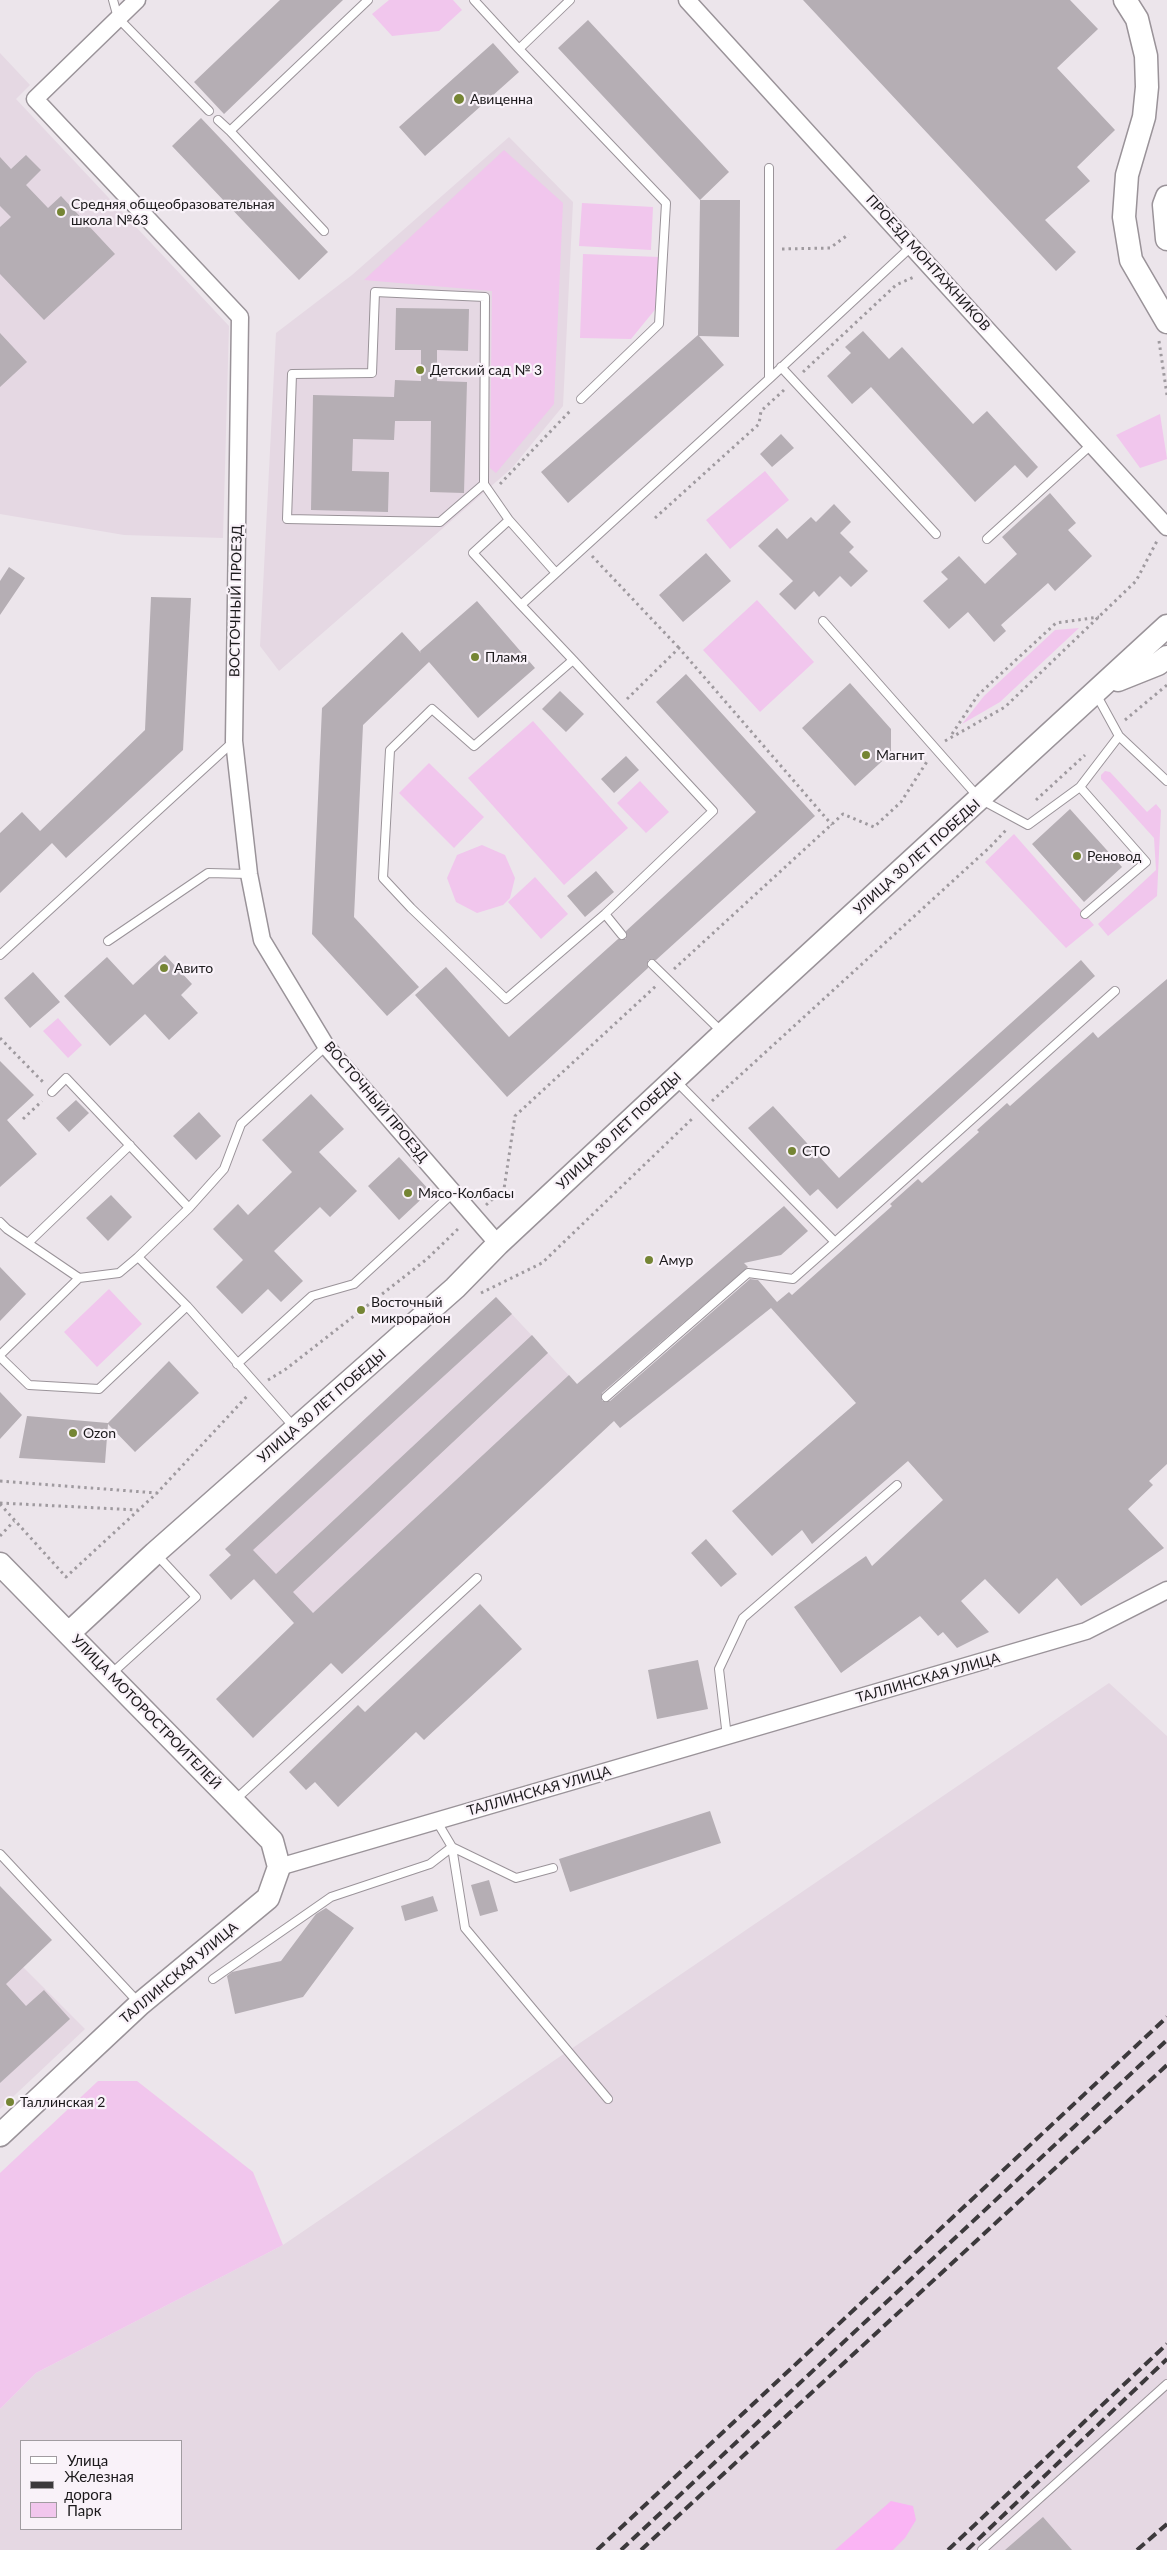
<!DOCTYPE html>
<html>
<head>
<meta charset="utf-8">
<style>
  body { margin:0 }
  #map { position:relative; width:1167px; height:2550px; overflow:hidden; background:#ece5eb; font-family:Lato,sans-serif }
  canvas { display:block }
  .legend { position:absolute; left:20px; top:2440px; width:162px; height:90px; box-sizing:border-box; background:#f9f2f9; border:1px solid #a19ca1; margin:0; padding:6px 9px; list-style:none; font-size:15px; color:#1c1a1c }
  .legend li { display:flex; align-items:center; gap:10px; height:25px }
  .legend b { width:25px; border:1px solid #a19ca1 }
</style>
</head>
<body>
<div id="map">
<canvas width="1167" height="2550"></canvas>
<ul class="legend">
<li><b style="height:6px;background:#fff"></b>Улица</li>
<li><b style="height:6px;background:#3c393c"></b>Железная дорога</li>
<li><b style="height:14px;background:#f1c6ed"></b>Парк</li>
</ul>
</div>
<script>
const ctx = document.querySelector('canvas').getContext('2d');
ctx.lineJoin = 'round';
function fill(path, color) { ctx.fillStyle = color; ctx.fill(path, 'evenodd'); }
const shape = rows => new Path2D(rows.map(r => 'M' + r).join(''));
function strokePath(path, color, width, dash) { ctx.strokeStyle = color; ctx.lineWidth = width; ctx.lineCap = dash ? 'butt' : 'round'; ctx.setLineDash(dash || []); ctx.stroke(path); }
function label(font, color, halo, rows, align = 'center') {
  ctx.font = font + ' Lato,sans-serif'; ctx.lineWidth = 4.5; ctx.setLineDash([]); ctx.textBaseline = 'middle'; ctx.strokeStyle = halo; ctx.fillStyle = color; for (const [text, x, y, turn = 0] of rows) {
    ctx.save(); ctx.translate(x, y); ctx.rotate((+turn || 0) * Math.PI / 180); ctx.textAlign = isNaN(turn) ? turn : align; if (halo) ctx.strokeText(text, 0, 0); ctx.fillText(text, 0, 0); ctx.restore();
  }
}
const built = shape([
  [0,53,30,85,16,99,229,326,223,538,124,535,0,514],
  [509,137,573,202,563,406,512,468,279,671,260,646,276,333,352,275],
  [496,1297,612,1422,342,1674,225,1549],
  [1109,1683,1167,1736,1167,2550,0,2550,0,2409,36,2373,283,2245],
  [21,2441,181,2441,181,2529,21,2529],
  [0,1944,85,2029,0,2109]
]);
const green = shape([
  [389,0,453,0,462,10,439,31,392,36,372,14],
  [504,150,563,203,554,404,496,473,490,468,492,291,364,280],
  [582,203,653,207,651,250,579,246],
  [583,254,659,257,658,306,631,339,580,338],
  [1160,414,1167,459,1140,468,1116,435],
  [765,471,789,500,730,549,706,520],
  [757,600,814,662,760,712,703,650],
  [1079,628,1000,702,962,724,984,696,1055,630],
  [533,721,628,828,564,885,468,778],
  [429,763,484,817,454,848,399,793],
  [1105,771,1110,772,1147,812,1156,804,1161,810,1157,896,1108,936,1098,924,1156,870,1154,838,1101,779,1101,775],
  [640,781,669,812,646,833,617,803],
  [1014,834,1094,925,1066,948,985,862],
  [482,845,505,855,515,878,510,898,503,905,477,913,456,902,447,878,457,855],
  [535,877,568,914,541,939,508,902],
  [58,1018,82,1045,68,1058,43,1031],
  [109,1289,142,1324,97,1367,64,1332],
  [98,2081,137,2081,253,2172,283,2245,36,2373,0,2409,0,2173]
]);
const water = shape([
  [891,2501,913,2506,916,2520,905,2538,893,2550,835,2550]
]);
const building = shape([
  [280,0,343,0,224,114,194,82],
  [803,0,1070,0,1098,29,1057,68,1115,130,1077,167,1090,181,1045,220,1076,252,1056,271],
  [588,20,729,172,700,200,558,48],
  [493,43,519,72,425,156,399,127],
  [201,118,328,252,299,280,172,146],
  [26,155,41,170,26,185,48,208,61,196,115,254,44,320,0,274,0,227,11,217,0,206,0,157,11,169],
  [700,200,740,200,739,337,699,336,724,365,568,503,541,472,698,335],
  [396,308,469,309,468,351,437,350,437,381,467,382,464,493,430,492,431,421,395,421,394,440,353,439,352,471,389,472,388,512,311,510,313,395,394,397,395,380,421,381,421,350,395,350],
  [863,331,889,359,902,347,973,424,987,411,1038,467,1027,478,1015,465,975,502,871,387,852,404,827,376,851,353,845,347],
  [0,333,27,362,0,387],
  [781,434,794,448,772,467,760,454],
  [1050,493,1076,523,1068,530,1092,556,1055,591,1048,583,1001,625,1006,631,994,642,968,612,949,629,923,601,948,579,941,572,959,556,985,584,1017,554,1002,537],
  [834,504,851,522,840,533,854,547,849,552,868,571,851,587,840,576,819,597,814,591,795,610,779,594,793,581,758,546,777,528,787,539,811,517,816,522],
  [706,553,731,581,683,622,659,595],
  [9,567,25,578,0,615,0,581],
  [151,597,191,598,183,750,66,858,52,843,0,893,0,833,22,812,40,831,145,730],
  [477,601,535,668,478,718,429,662,363,725,354,917,419,987,387,1016,312,934,322,708,402,632,421,653,420,651],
  [686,674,815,816,656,960,648,960,648,968,507,1097,415,995,446,967,509,1037,618,939,626,939,626,931,756,812,656,702],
  [850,683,891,729,891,753,855,786,802,728],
  [560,691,584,714,566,732,542,709],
  [626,756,639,770,614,793,601,779],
  [1070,809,1122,867,1084,902,1032,844],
  [596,871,614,892,585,917,567,896],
  [165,955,192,984,181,995,198,1013,169,1040,145,1014,110,1046,64,996,107,957,133,985],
  [1081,960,1095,976,837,1209,818,1189,810,1196,748,1128,773,1106,839,1178],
  [33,972,60,1002,30,1028,4,998],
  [1167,979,1167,1464,1149,1481,1153,1485,1128,1509,1164,1548,1081,1606,1057,1578,1019,1614,985,1579,961,1601,989,1632,957,1648,943,1632,938,1636,920,1616,841,1673,794,1607,866,1556,872,1566,943,1500,908,1461,812,1544,802,1530,772,1556,732,1511,856,1403,771,1308,620,1428,614,1421,342,1674,331,1663,253,1738,216,1699,294,1623,254,1579,231,1600,209,1575,231,1555,225,1549,496,1297,512,1314,253,1550,276,1574,532,1335,548,1353,293,1592,313,1613,569,1375,577,1384,784,1206,808,1231,781,1255,744,1263,748,1267,602,1393,602,1401,610,1401,750,1279,758,1280,777,1302,789,1292,792,1295,892,1206,890,1204,918,1179,922,1183,979,1132,977,1130,1007,1103,1010,1106,1093,1032,1098,1038],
  [0,1061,34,1095,7,1120,37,1154,0,1187],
  [311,1094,344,1129,319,1152,357,1191,330,1217,320,1207,274,1251,303,1281,281,1302,268,1289,242,1314,216,1287,243,1260,213,1229,238,1204,248,1215,292,1172,262,1140],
  [76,1100,89,1113,69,1132,56,1118],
  [199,1112,221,1136,196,1160,173,1136],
  [399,1157,430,1191,399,1220,368,1186],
  [111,1195,132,1217,108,1241,86,1218],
  [0,1267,26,1294,0,1321],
  [169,1361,199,1393,135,1452,108,1424,105,1463,19,1458,27,1416,108,1423],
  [0,1392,22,1415,0,1439],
  [706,1539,737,1574,721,1587,691,1553],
  [480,1604,522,1649,424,1740,416,1732,338,1807,315,1782,306,1790,289,1772,358,1705,365,1712],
  [698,1660,708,1709,657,1719,648,1670],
  [710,1811,721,1843,570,1892,559,1859],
  [489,1880,498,1911,480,1916,471,1885],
  [0,1886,52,1940,6,1984,26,2006,44,1990,70,2019,0,2083],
  [433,1896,438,1911,405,1921,401,1906],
  [326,1908,354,1928,303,1997,235,2014,227,1976,232,1972,281,1961,316,1914],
  [1043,2517,1072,2550,1005,2550]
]);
const path = shape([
  [782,249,830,248,849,234],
  [1159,341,1167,395],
  [803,372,896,285,916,276],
  [500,484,572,409],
  [655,518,759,424,761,411,784,390],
  [592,556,679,648],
  [627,699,679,648,832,825],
  [1125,720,1167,685],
  [952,734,978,695,1056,623,1099,617],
  [945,741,1005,707,1136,581,1157,541],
  [1036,800,1085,755],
  [674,969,843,814,874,827,901,802,928,760],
  [0,1038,43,1082],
  [712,1101,990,847,1007,829],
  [23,1119,42,1101],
  [486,1205,504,1189,515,1116,657,985],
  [481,1293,542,1263,694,1117],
  [268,1380,286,1369,427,1259,460,1227],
  [0,1481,157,1493],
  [0,1503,138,1510],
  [0,1504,66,1577,157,1493,249,1394],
  [0,1536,14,1521]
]);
const lane = shape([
  [113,0,118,18,209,111],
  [474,0,519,49],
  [570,0,519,49,666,203,659,324,581,399],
  [218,120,230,131],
  [324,231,230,131,368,0],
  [781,367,936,534],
  [769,379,912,246],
  [484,484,440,522,287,519,292,374,372,373,375,292,485,297,484,484,509,520],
  [987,539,1092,444],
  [521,605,473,553,509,520,556,573],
  [823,621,980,799,1028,825,1080,787,1119,736],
  [573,660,474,746,432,709,390,750,383,878,411,908,506,999,605,914,713,811,573,660,521,605,769,379,769,168],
  [1096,694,1119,736,1167,781],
  [1080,787,1146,862,1085,914],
  [605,914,622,935],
  [108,941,208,873,249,874],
  [0,955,234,741],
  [652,964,722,1032],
  [52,1092,66,1078,189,1208,138,1257],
  [189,1208,224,1169,241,1124,326,1046],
  [0,1222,7,1229,79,1278,119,1273,138,1257,187,1306,294,1427],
  [29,1242,130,1145],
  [835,1242,1115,991],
  [0,1355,79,1278],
  [0,1357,29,1385,99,1389,187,1306],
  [237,1364,312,1296,354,1284,453,1193],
  [606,1397,748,1273,793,1279,835,1242,676,1081],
  [111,1674,196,1597,156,1554],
  [727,1737,719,1669,743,1618,897,1485],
  [235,1800,477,1578],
  [436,1820,452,1847,516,1878,553,1868],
  [452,1847,465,1928,608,2099],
  [0,1854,138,2002],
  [213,1979,331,1897,430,1864,452,1847],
  [982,2550,1167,2384]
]);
const street = shape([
  [137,0,35,99,240,317,234,741,249,874,262,940,326,1046,498,1244],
  [687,0,1167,527],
  [279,1867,1086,1631,1167,1590]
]);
const secondary = shape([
  [1125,0,1137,19,1146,56,1147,87,1144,117,1127,175,1124,217,1131,260,1167,322],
  [1167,197,1164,205,1167,239],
  [1118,680,1158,664,1167,657],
  [0,1564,272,1841,279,1867,268,1898,140,2004,0,2135],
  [69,1633,155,1553,455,1288,498,1244,724,1033,1167,626]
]);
const rail = shape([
  [597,2550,1167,2017],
  [621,2550,1167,2040],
  [641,2550,1167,2065],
  [948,2550,1167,2344],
  [967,2550,1167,2359],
  [1137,2550,1167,2524]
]);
const markers = [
  [459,99,6,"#758534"],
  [61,212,5,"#758534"],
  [420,370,5,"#758534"],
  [475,657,5,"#758534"],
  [866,755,5,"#758534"],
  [1077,856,5,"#758534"],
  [164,968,5,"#758534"],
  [792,1151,5,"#758534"],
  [408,1193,5,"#758534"],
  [649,1260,5,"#758534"],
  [361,1310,5,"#758534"],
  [73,1433,5,"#758534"],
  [10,2102,5,"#758534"]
];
const poiNames = [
  ["Авиценна",470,99],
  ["Средняя общеобразовательная",71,204],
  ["школа №63",71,220],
  ["Детский сад № 3",430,370],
  ["Пламя",485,657],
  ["Магнит",876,755],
  ["Реновод",1087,856],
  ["Авито",174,968],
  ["СТО",802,1151],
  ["Мясо-Колбасы",418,1193],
  ["Амур",659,1260],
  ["Восточный",371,1302],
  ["микрорайон",371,1318],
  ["Ozon",83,1433],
  ["Таллинская 2",20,2102]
];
const streetNames = [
  ["ПРОЕЗД МОНТАЖНИКОВ",928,263,48],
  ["ВОСТОЧНЫЙ ПРОЕЗД",236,601,-89],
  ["УЛИЦА 30 ЛЕТ ПОБЕДЫ",917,857,-42],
  ["ВОСТОЧНЫЙ ПРОЕЗД",376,1102,50],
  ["УЛИЦА 30 ЛЕТ ПОБЕДЫ",619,1131,-43],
  ["УЛИЦА 30 ЛЕТ ПОБЕДЫ",322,1406,-41],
  ["ТАЛЛИНСКАЯ УЛИЦА",928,1678,-16],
  ["УЛИЦА МОТОРОСТРОИТЕЛЕЙ",146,1712,46],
  ["ТАЛЛИНСКАЯ УЛИЦА",539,1791,-16],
  ["ТАЛЛИНСКАЯ УЛИЦА",179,1973,-40]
];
fill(built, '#e5d8e3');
fill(green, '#f1c6ed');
fill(water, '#fab4f4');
fill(building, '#b5aeb4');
strokePath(lane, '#9a9399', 10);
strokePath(street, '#9a9399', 19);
strokePath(secondary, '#9a9399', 25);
strokePath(path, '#9f9a9f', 3, [2.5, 4]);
strokePath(lane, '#fff', 8);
strokePath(street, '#fff', 16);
strokePath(secondary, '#fff', 22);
strokePath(rail, '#3c393c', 4, [10, 5]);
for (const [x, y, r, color] of markers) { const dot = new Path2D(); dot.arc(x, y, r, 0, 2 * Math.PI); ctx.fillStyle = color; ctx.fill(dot); strokePath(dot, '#f9f2f9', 2); }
label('14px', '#1c1a1c', '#f9f2f9', poiNames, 'left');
label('14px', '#1c1a1c', '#f9f2f9', streetNames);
</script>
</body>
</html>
